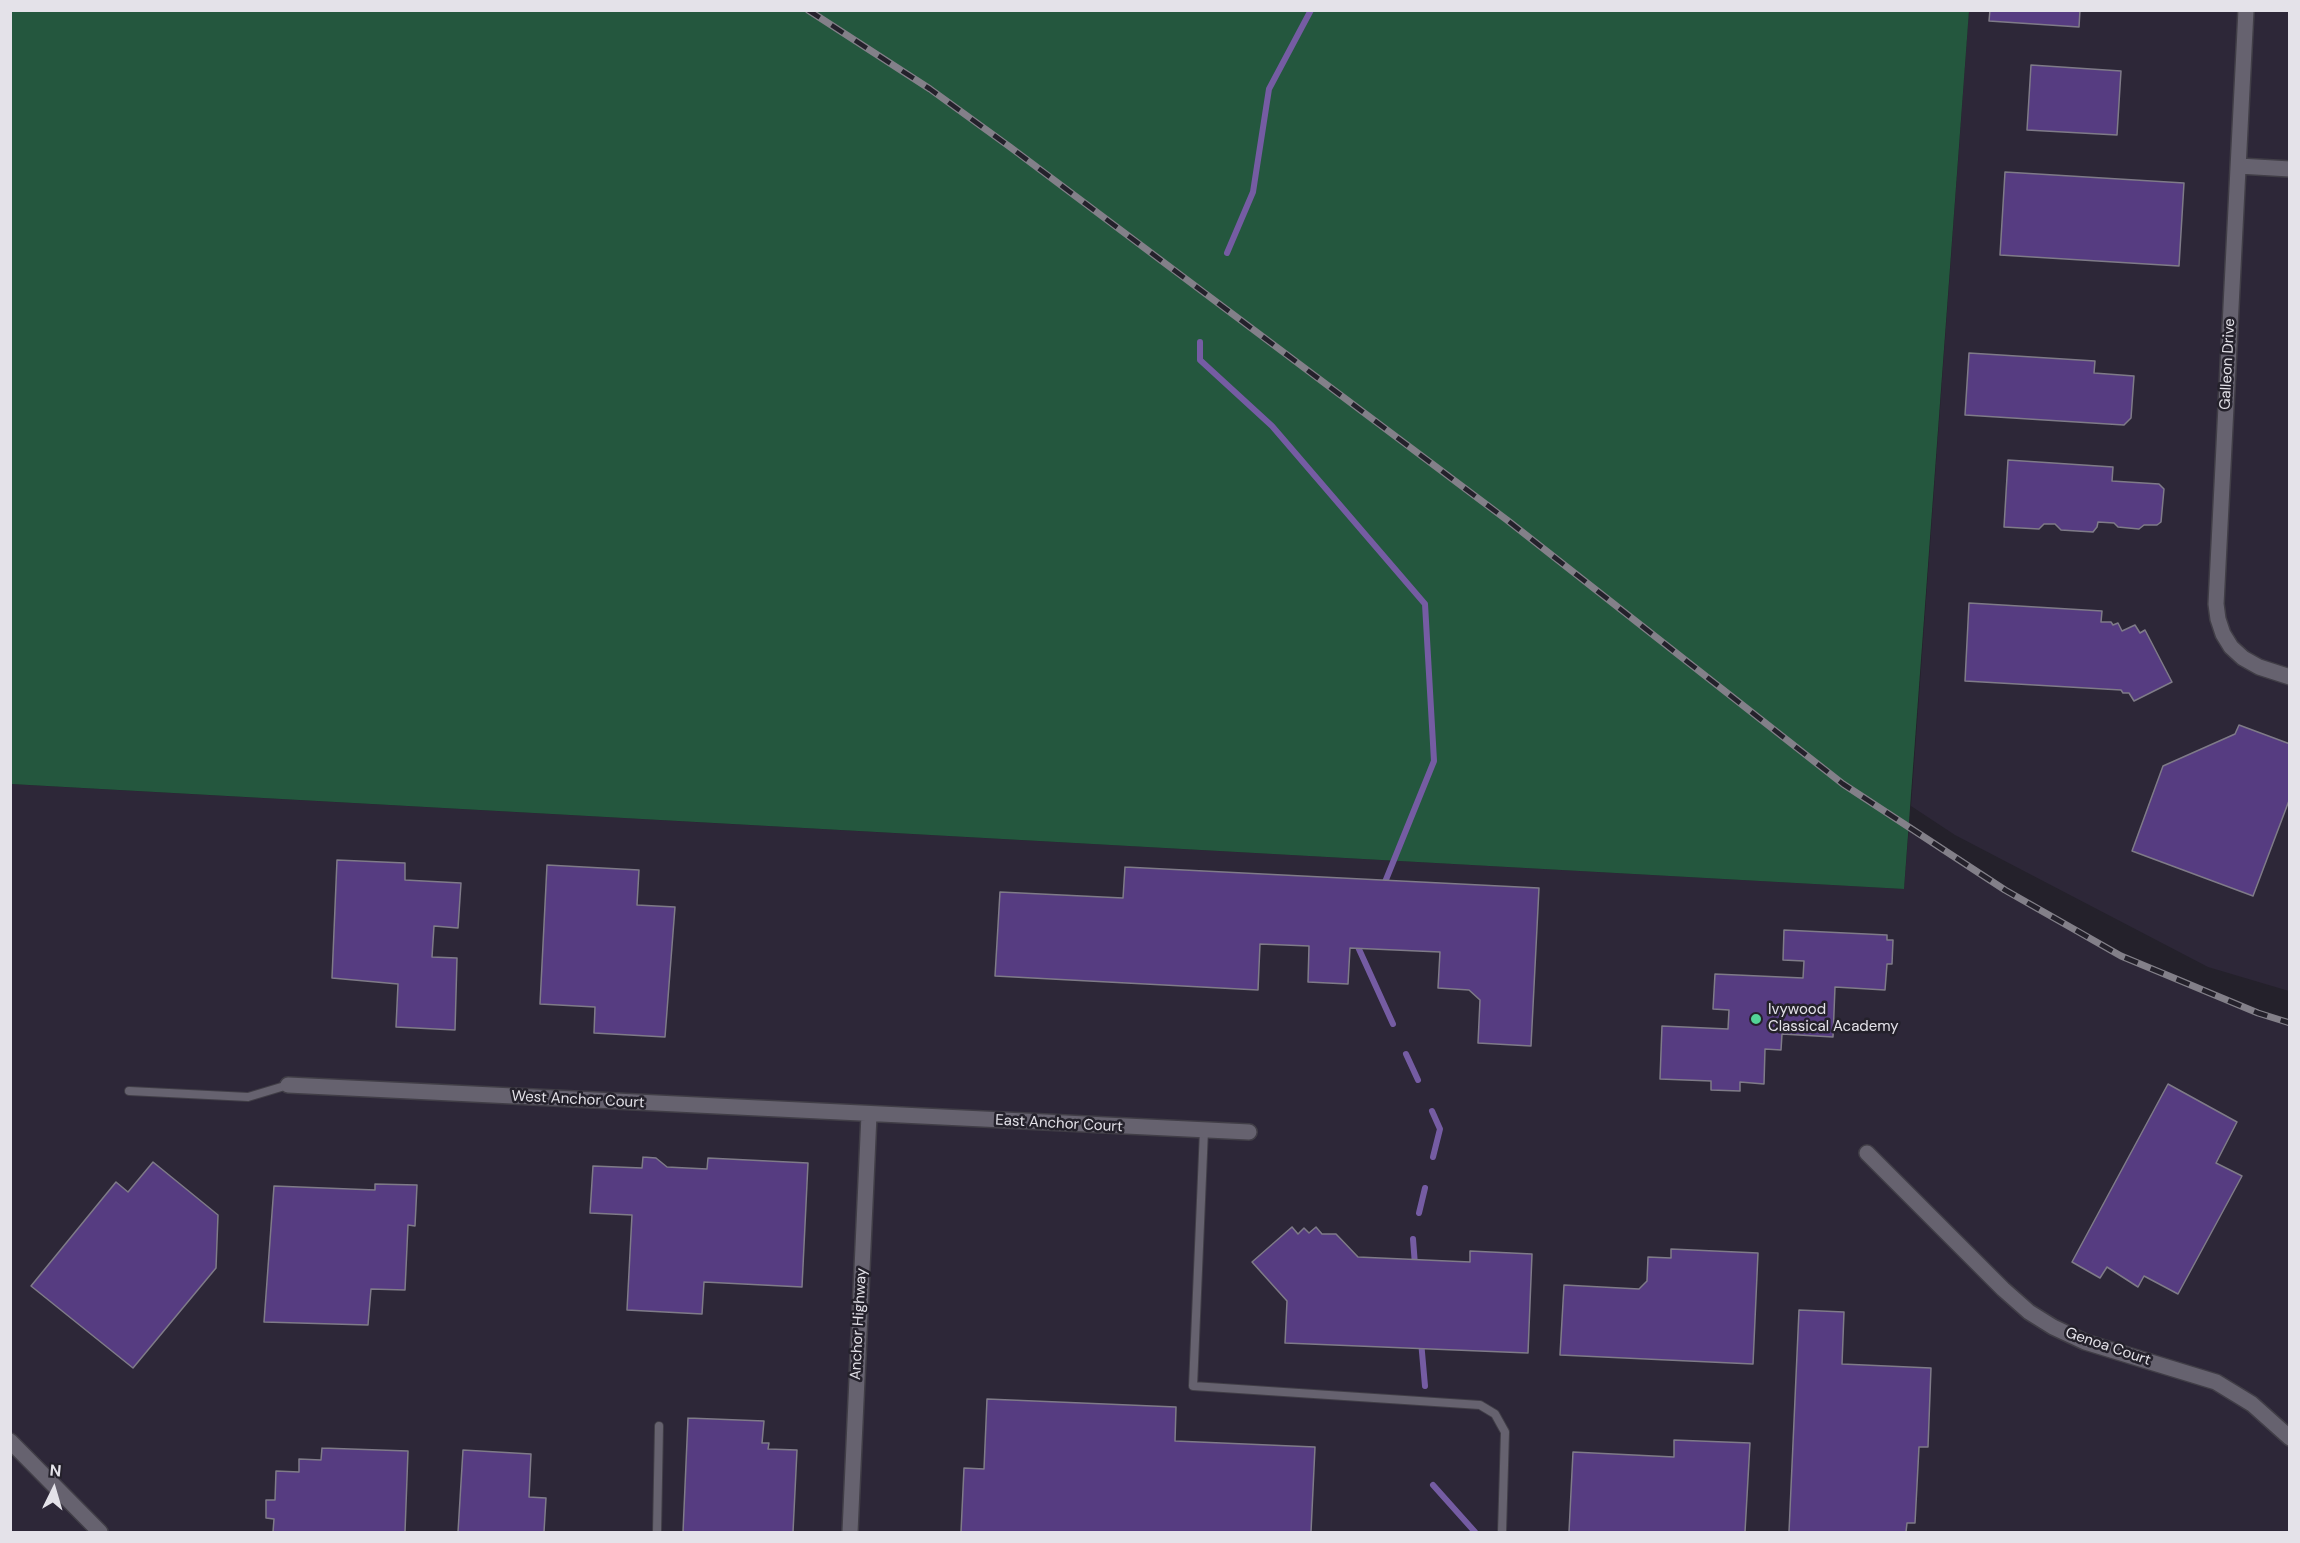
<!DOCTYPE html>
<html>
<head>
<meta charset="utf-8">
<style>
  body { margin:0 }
  #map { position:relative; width:2300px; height:1543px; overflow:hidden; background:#24212b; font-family:"DM Sans",sans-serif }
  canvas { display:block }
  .frame { position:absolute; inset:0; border:12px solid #e4e2e9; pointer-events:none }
  .north { position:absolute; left:24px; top:1459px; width:60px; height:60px; -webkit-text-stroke:4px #24212b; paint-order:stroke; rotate:5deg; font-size:16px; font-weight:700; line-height:24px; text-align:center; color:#e4e2e9 }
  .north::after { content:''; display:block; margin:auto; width:21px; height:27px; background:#e4e2e9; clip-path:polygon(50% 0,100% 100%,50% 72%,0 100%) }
</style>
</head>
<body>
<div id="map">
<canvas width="2300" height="1543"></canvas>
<div class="frame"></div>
<div class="north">N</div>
</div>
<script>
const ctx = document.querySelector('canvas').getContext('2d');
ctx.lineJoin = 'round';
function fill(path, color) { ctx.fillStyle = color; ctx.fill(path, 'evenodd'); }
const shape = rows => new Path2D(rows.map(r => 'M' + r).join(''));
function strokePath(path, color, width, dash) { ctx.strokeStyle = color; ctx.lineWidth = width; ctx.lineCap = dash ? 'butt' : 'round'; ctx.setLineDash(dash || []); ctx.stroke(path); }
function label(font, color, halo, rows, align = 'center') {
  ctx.font = font + ' "DM Sans",sans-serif'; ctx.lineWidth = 5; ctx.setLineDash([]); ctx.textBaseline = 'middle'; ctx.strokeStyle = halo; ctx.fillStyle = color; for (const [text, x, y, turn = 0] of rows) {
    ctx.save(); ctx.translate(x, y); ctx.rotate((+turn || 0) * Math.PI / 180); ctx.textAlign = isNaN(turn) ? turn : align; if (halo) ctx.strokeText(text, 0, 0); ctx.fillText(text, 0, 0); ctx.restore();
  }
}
const built = shape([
  [1969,11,2289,11,2289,991,2208,967,1955,835,1911,806],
  [10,784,1904,889,1909,827,2005,890,2121,956,2258,1013,2289,1023,2289,1532,11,1532,11,1459,19,1451,10,1441]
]);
const green = shape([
  [10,11,1969,11,1904,889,11,784]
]);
const stream = shape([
  [1227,253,1253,192,1269,89,1311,10],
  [1200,342,1200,360,1272,426,1425,604,1434,761,1383,887],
  [1361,941,1358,947,1393,1024],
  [1406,1054,1418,1080],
  [1432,1111,1440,1129,1433,1157],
  [1419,1213,1425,1188],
  [1413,1239,1415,1265],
  [1421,1341,1425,1386],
  [1433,1485,1475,1532]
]);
const building = shape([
  [1990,10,2080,10,2079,27,1989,21,1990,10],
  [2031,65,2121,71,2117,135,2027,130,2031,65],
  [2005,172,2184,183,2179,266,2000,255,2005,172],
  [1969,353,2095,361,2094,373,2134,376,2131,418,2124,425,1965,415,1969,353],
  [2008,460,2113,467,2112,481,2159,484,2164,489,2161,522,2157,525,2144,525,2139,529,2118,527,2114,523,2098,522,2097,527,2093,532,2061,530,2055,524,2044,524,2039,529,2004,527,2008,460],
  [1969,603,2102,611,2101,622,2111,622,2113,625,2118,623,2122,631,2135,625,2140,633,2145,630,2172,682,2134,701,2129,693,2123,693,2121,690,1965,681,1969,603],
  [2239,725,2290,744,2290,798,2253,896,2132,851,2163,766,2235,734,2239,725],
  [337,860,405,863,405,880,461,883,458,928,434,926,432,957,457,958,455,1030,396,1027,398,984,332,978,337,860],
  [547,865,639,870,637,905,675,907,665,1037,594,1033,595,1007,540,1004,547,865],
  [1125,867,1539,888,1531,1046,1478,1043,1480,1000,1469,990,1438,988,1440,952,1350,948,1348,984,1308,982,1309,946,1260,944,1258,990,995,976,1000,892,1123,898,1125,867],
  [1784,930,1887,935,1887,940,1893,940,1892,964,1887,964,1885,990,1835,987,1833,1037,1782,1034,1781,1050,1765,1049,1764,1084,1740,1082,1740,1091,1711,1090,1711,1081,1660,1079,1662,1026,1728,1029,1729,1010,1713,1009,1715,974,1803,978,1804,961,1783,960,1784,930],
  [2168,1084,2237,1122,2216,1163,2242,1176,2178,1294,2144,1276,2138,1287,2107,1267,2100,1278,2072,1262,2168,1084],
  [643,1157,656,1158,667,1167,707,1169,708,1158,808,1163,802,1287,704,1282,702,1314,627,1310,632,1215,590,1213,593,1166,642,1168,643,1157],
  [153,1162,218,1215,216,1268,133,1368,31,1286,116,1182,128,1192,153,1162],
  [375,1184,417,1185,415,1226,408,1225,405,1290,371,1289,368,1325,264,1322,274,1186,375,1190,375,1184],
  [1292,1227,1298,1234,1304,1228,1309,1233,1316,1227,1322,1234,1336,1234,1358,1257,1470,1262,1470,1251,1532,1254,1528,1353,1285,1343,1287,1301,1252,1262,1292,1227],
  [1671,1249,1758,1253,1753,1364,1560,1355,1564,1285,1639,1289,1647,1281,1648,1257,1671,1258,1671,1249],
  [1799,1310,1844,1312,1842,1364,1931,1368,1928,1447,1919,1447,1915,1523,1907,1523,1906,1532,1789,1532,1799,1310],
  [987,1399,1176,1407,1175,1441,1315,1447,1311,1532,961,1532,964,1468,984,1469,987,1399],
  [688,1418,764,1421,762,1443,769,1443,768,1449,797,1450,793,1532,683,1532,688,1418],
  [1674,1440,1750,1443,1745,1532,1569,1532,1573,1452,1674,1457,1674,1440],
  [322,1448,408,1451,405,1532,273,1532,274,1519,266,1518,266,1500,275,1500,276,1471,299,1472,299,1459,321,1460,322,1448],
  [463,1450,531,1454,529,1497,546,1498,544,1532,458,1532,463,1450]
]);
const service = shape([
  [129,1091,248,1097,288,1085],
  [1204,1130,1193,1386,1480,1405,1495,1414,1505,1432,1502,1532],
  [657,1532,659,1426]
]);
const minor = shape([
  [2246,10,2216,604,2218,619,2223,634,2231,647,2243,658,2259,667,2290,677],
  [2239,166,2290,169],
  [288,1085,1249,1132],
  [1867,1153,2003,1289,2029,1312,2053,1327,2085,1342,2216,1382,2252,1404,2290,1438],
  [10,1441,100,1532],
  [850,1532,869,1115]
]);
const rail = shape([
  [808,10,930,89,1010,147,1507,520,1843,784,2005,890,2121,956,2258,1013,2290,1023]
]);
const markers = [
  [1756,1019,6,"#53d397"]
];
const streetNames = [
  ["Galleon Drive",2228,364,-87],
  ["West Anchor Court",578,1100,3],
  ["East Anchor Court",1059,1124,3],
  ["Anchor Highway",859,1324,-87],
  ["Genoa Court",2108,1347,19]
];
const poiNames = [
  ["Ivywood",1768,1010],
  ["Classical Academy",1768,1027]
];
fill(built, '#2d2738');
fill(green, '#24573e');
strokePath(stream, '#755ca3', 6);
fill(building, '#563c81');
strokePath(building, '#7f7b88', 1.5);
strokePath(service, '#413e47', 10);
strokePath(minor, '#413e47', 18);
strokePath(service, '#66626f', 8);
strokePath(minor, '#66626f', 15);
strokePath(rail, '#838089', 7);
strokePath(rail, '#24212b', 4.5, [14]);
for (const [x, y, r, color] of markers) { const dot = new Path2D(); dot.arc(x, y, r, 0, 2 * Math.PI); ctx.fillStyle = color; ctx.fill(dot); strokePath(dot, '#24212b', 2); }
label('15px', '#e4e2e9', '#24212b', streetNames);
label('15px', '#e4e2e9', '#24212b', poiNames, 'left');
</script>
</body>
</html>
